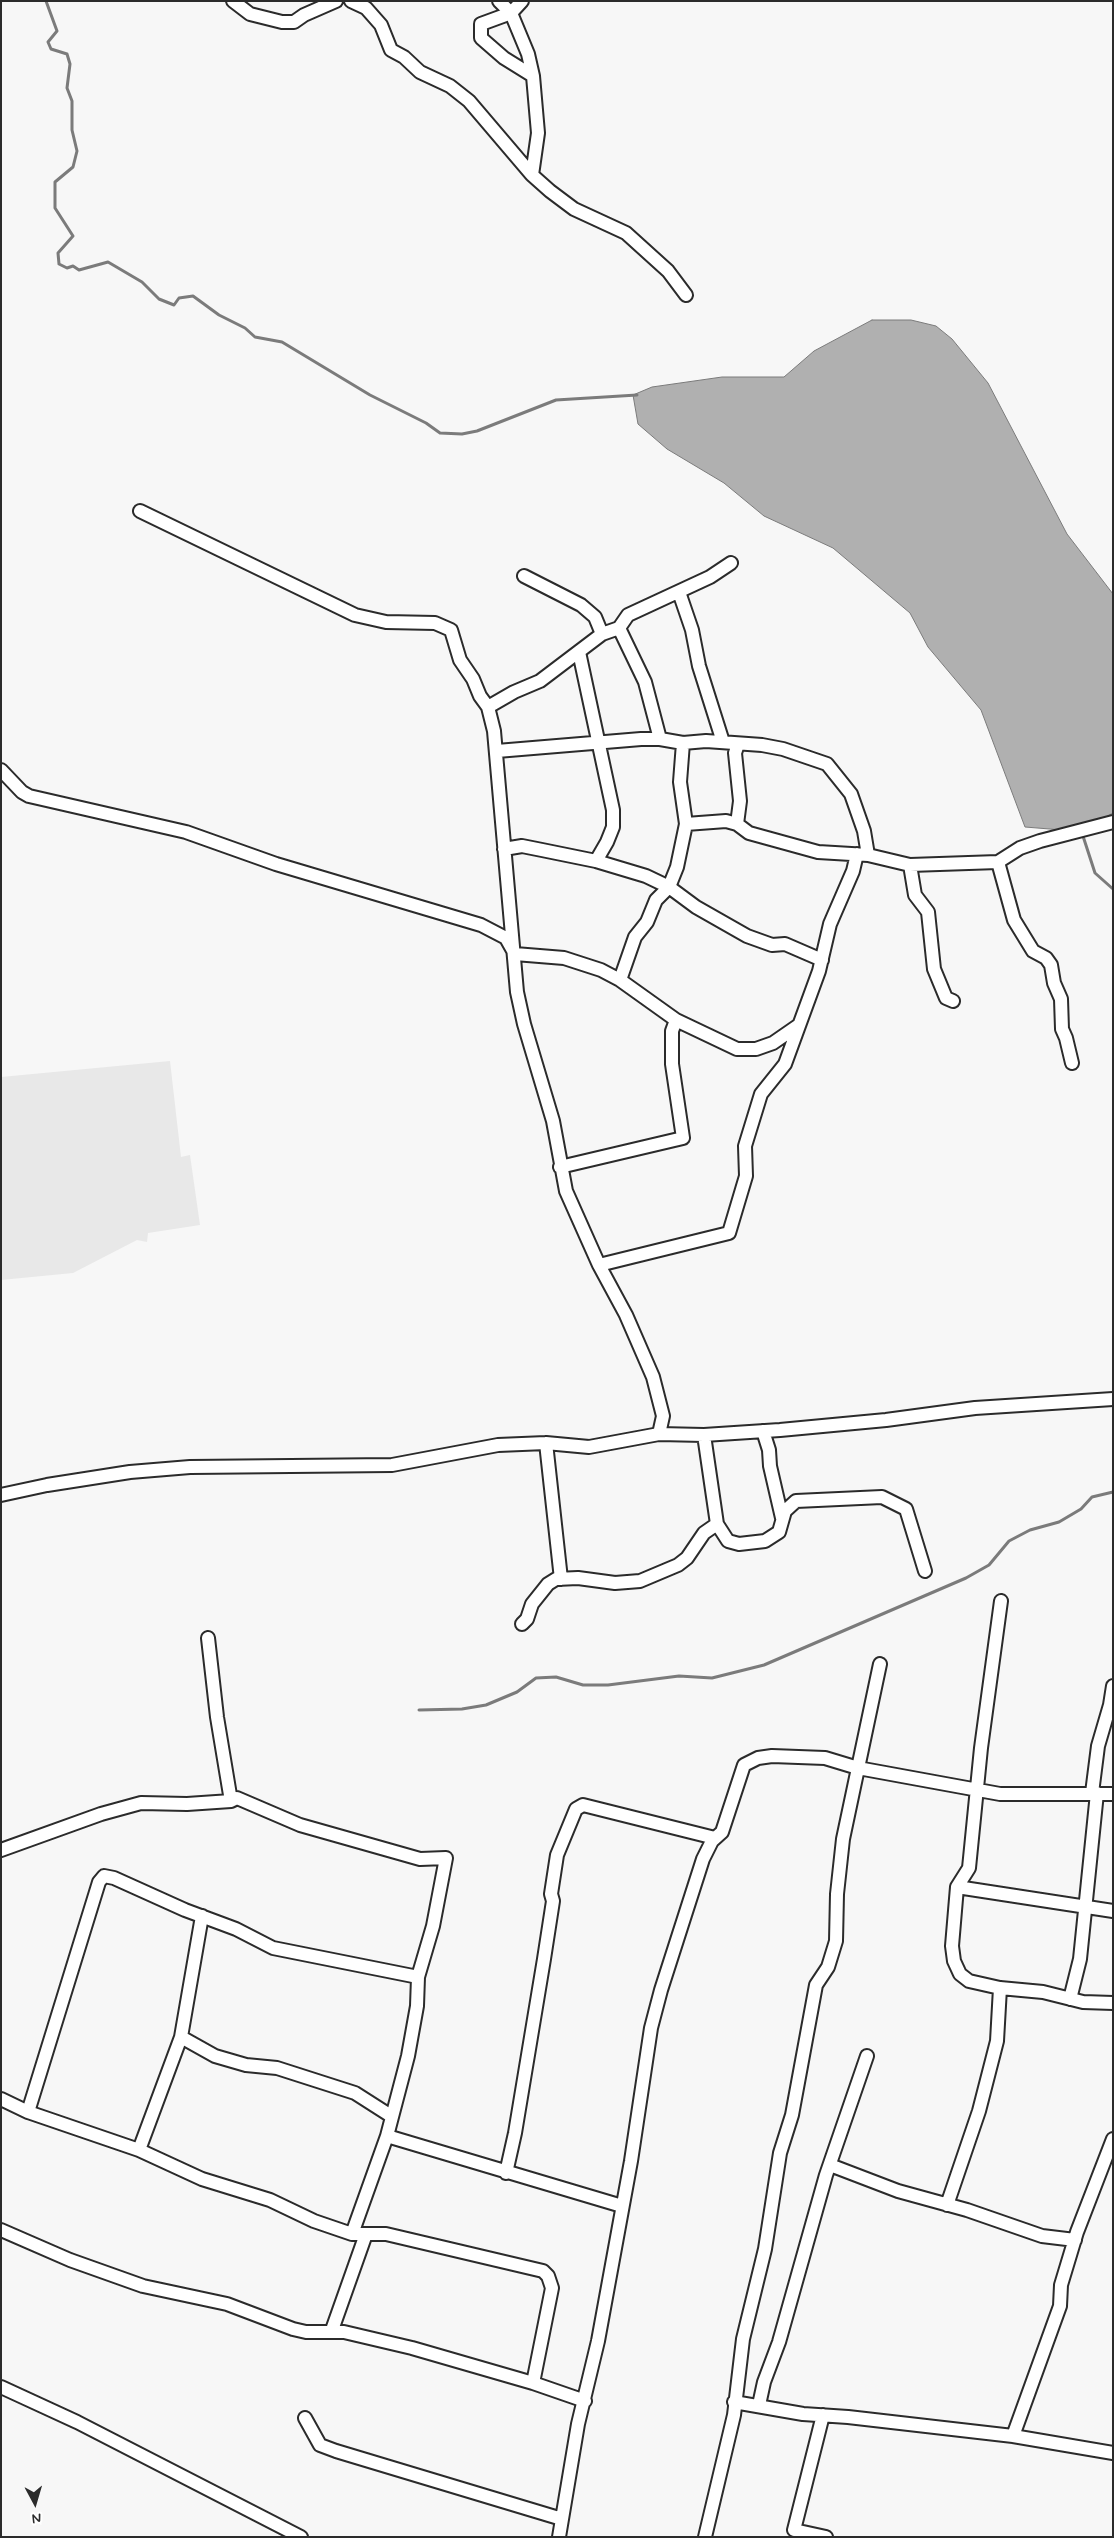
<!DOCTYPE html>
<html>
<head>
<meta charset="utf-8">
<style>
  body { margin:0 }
  #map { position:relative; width:1114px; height:2538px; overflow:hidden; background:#f7f7f7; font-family:Mynerve,sans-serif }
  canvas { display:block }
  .frame { position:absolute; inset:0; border:2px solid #2b2b2b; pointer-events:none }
  .north { position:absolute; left:10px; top:2478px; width:50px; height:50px; -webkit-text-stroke:4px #fff; paint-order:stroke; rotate:174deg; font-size:14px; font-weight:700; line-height:20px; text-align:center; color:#2b2b2b }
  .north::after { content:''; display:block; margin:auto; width:18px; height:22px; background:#2b2b2b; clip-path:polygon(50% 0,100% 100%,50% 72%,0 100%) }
</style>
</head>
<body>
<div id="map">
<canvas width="1114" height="2538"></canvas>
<div class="frame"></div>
<div class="north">N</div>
</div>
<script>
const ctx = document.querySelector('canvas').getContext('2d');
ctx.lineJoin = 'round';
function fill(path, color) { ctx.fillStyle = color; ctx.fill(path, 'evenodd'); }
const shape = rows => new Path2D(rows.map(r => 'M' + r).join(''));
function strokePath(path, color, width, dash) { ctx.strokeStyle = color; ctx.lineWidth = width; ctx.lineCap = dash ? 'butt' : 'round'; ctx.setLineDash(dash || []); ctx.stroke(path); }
const built = shape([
  [170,1061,181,1157,190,1155,200,1225,148,1233,147,1242,137,1240,73,1273,1,1280,1,1077]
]);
const water = shape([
  [872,320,911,320,936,326,952,339,988,383,1067,534,1113,594,1113,813,1098,821,1062,830,1025,827,981,710,928,647,910,613,833,548,764,516,724,483,667,449,638,424,633,395,652,387,722,377,784,377,814,351,872,320]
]);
const stream = shape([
  [46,1,57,31,48,42,51,49,67,54,70,64,67,88,72,101,72,130,77,151,73,167,55,182,55,208,73,236,58,253,59,264,67,268,73,266,79,270,108,262,142,282,159,299,174,305,179,298,193,296,219,315,245,328,255,337,282,342,370,395,426,423,440,433,462,434,477,431,556,400,637,395],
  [1082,833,1095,873,1113,889],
  [419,1710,462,1709,486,1705,517,1692,536,1678,556,1677,583,1685,608,1685,679,1676,712,1678,764,1665,966,1578,989,1565,1009,1541,1030,1530,1059,1522,1081,1509,1092,1497,1113,1492]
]);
const minor = shape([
  [233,1,250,14,282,22,294,22,304,15,336,1],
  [351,1,366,8,381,25,391,50,404,57,420,72,450,86,469,101,532,175],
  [499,1,511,13,528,54,533,76],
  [522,1,511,13,481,24,481,38,504,58,533,76,538,133,532,175,550,191,574,209,626,233,668,271,686,295],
  [140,511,355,615,386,622,435,623,451,630,460,660,473,679,480,696,488,707,494,731,517,992,524,1024,553,1121,566,1191,599,1265,626,1315,653,1377,663,1416,659,1434],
  [524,576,581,605,595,617,602,634],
  [679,592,692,630,699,666,723,742],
  [619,628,645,682,660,739],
  [579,652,613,810,613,827,607,842,596,861],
  [488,707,514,692,540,681,602,634,619,628,628,615,710,577,731,563],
  [497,751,641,739,660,739,683,743,706,741,762,745,783,749,827,764,851,794,864,831,868,855],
  [1,770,22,792,29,796,186,832,276,864,481,925,506,938,515,954,564,958,601,970,620,980,676,1020,737,1049,756,1049,773,1043,799,1025],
  [686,824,726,821,737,824,749,833,818,852,868,855,910,865,998,862,1020,848,1040,841,1113,822],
  [737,824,740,801,735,753,738,744],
  [504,849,522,846,542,850,596,861,646,876,669,887,696,907,747,936,772,945,785,944,822,960],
  [998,862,1014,920,1033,951,1046,958,1051,965,1054,983,1061,999,1062,1029,1066,1038,1072,1063],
  [910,865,915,895,928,912,934,969,946,998,953,1001],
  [620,980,635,937,647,922,656,900,669,887,677,867,686,824,680,782,683,743],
  [560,1167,683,1138,672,1064,672,1031,676,1020],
  [599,1265,729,1233,746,1176,745,1146,761,1094,785,1064,819,971,830,924,853,871,857,854],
  [763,1431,769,1450,770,1466,782,1518],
  [704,1435,717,1524,728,1541,739,1544,765,1541,779,1532,785,1511,796,1501,882,1497,906,1509,925,1571],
  [546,1443,561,1579],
  [1,1495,47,1485,130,1472,190,1467,392,1465,498,1445,546,1443,589,1447,659,1434,704,1435,780,1430,886,1420,975,1408,1113,1399],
  [1001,1601,981,1748,969,1868,957,1887,952,1946,954,1961,960,1974,969,1981,1000,1988,1043,1992,1083,2002,1113,2003],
  [522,1624,527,1619,532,1604,548,1584,556,1579,578,1578,615,1583,640,1581,678,1565,687,1558,704,1533,717,1524],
  [208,1638,217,1717,231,1801],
  [1092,1793,1098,1746,1110,1705,1113,1686],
  [1,1850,101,1814,141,1803,187,1804,231,1801,237,1798,300,1825,420,1859,446,1858,433,1926,418,1977,417,2006,408,2056,387,2136,352,2234,366,2234,332,2330],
  [957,1887,1113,1911],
  [202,1916,181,2037,215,2056,246,2065,277,2068,355,2093,391,2116],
  [1070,1999,1080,1959,1097,1793],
  [1,2099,28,2112,139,2150,202,2179,270,2200,314,2221,352,2234],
  [28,2112,99,1882,104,1876,114,1878,185,1910,236,1929,273,1948,418,1977],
  [387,2136,622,2206],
  [139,2150,181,2037],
  [830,2165,898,2191,967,2210,1042,2236,1075,2240],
  [506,2173,515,2133,544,1959,553,1901,551,1894,557,1855,576,1809,583,1805,715,1838],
  [947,2205,979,2111,997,2041,1000,1988],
  [1,2230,70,2260,143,2286,227,2304,293,2329,306,2332,344,2332,412,2348,533,2383,585,2401],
  [366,2234,386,2234,543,2271,548,2276,552,2288,533,2383],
  [1,2387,77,2422,301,2537],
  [734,2402,803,2414,848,2417,1013,2436,1113,2453],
  [759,2405,764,2382,779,2342,826,2175,867,2056],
  [823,2415,794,2530,826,2537],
  [305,2418,320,2445,336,2451,562,2519],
  [1013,2436,1060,2306,1061,2285,1077,2232,1113,2139],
  [559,2537,578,2424,598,2341,631,2161,651,2028,661,1990,703,1859,712,1841,722,1832,744,1765,758,1758,772,1756,825,1758,858,1768,1000,1794,1113,1794],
  [705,2537,734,2415,743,2339,765,2249,780,2153,792,2115,816,1985,828,1967,836,1941,837,1894,843,1839,880,1664]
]);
fill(built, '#e8e8e8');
fill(water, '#b0b0b0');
strokePath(water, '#7b7b7b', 1);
strokePath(stream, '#7b7b7b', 3);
strokePath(minor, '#2b2b2b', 16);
strokePath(minor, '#fff', 12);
</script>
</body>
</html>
